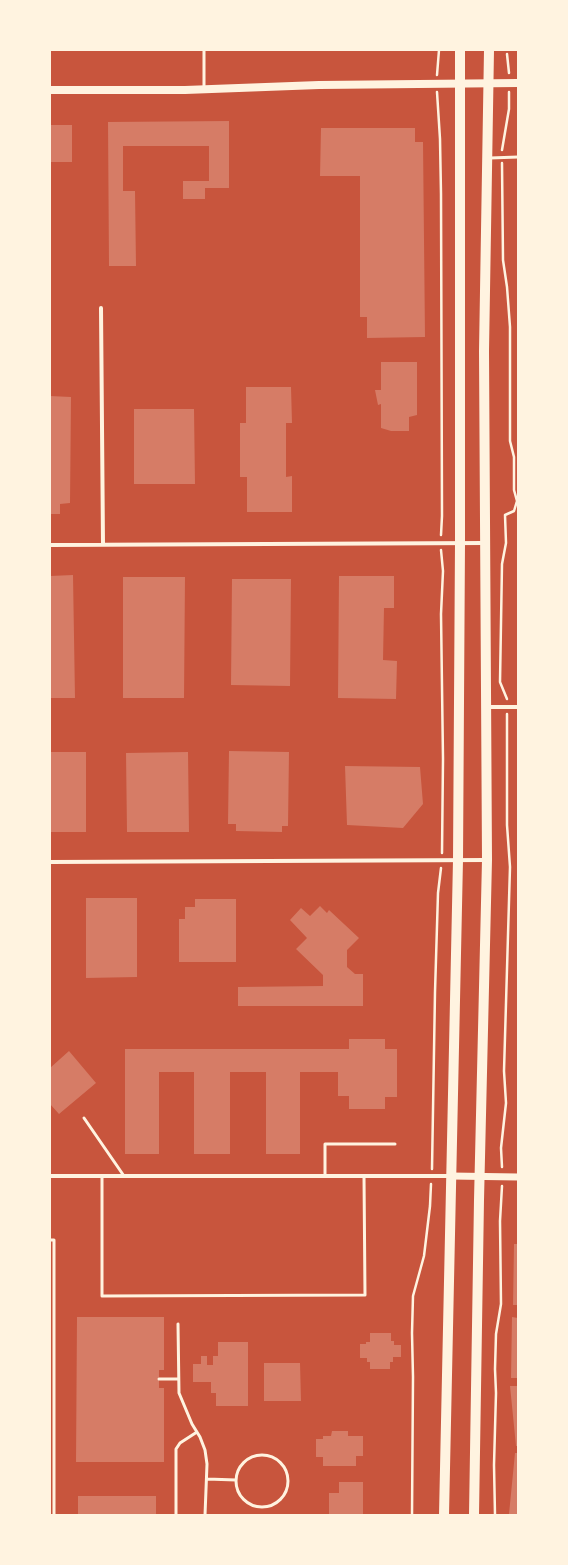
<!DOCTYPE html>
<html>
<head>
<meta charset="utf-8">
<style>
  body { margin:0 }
  #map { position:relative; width:568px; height:1565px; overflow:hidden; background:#c8553d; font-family:"Roboto Condensed",sans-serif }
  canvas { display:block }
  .frame { position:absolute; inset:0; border:51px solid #fff3e0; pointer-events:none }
</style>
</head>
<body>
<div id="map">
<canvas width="568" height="1565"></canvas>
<div class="frame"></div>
</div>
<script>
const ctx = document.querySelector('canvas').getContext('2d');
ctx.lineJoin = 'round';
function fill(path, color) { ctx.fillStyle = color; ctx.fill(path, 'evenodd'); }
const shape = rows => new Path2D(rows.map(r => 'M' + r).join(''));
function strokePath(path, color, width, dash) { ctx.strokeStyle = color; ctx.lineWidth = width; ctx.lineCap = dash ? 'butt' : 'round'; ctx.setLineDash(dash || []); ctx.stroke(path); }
const building = shape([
  [229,121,229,188,205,188,205,199,183,199,183,181,209,181,209,146,123,146,123,191,135,191,136,266,109,266,108,122],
  [50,125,72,125,72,162,50,162],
  [321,128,415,128,415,142,423,142,425,337,367,338,367,317,360,317,360,176,320,176],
  [381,362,417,362,417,415,409,417,409,431,391,431,381,428,381,404,378,405,375,390,381,390],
  [246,387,291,387,292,423,286,423,286,477,292,476,292,512,247,512,247,477,240,477,240,423,246,423],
  [50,396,71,397,70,503,60,504,60,514,50,514],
  [134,409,194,409,195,484,134,484],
  [73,575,75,698,50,698,50,576],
  [339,576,394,576,394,608,384,608,383,660,397,661,396,699,338,698],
  [123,577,185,577,184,698,123,698],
  [232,579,291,579,290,686,231,685],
  [229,751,289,752,288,826,282,826,282,832,236,831,236,824,228,824],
  [50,752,86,752,86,832,50,832],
  [188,752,189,832,127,832,126,753],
  [345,766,420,767,423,804,403,828,347,825],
  [86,898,137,898,137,977,86,978],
  [195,899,236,899,236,962,179,962,179,919,185,919,185,907,195,907],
  [320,906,327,913,329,910,359,938,347,950,347,967,355,974,363,974,363,1006,238,1006,238,987,323,986,323,975,296,949,307,938,290,920,301,908,310,916],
  [349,1039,385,1039,385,1049,397,1049,397,1097,385,1097,385,1109,349,1109,349,1096,338,1096,338,1072,300,1072,300,1154,266,1154,266,1072,230,1072,230,1154,194,1154,194,1072,159,1072,159,1154,125,1154,125,1049,349,1049],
  [69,1051,96,1083,59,1114,50,1104,50,1068],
  [514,1244,518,1244,518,1305,513,1305],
  [77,1317,164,1317,164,1370,159,1370,159,1388,164,1388,164,1462,76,1462],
  [512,1317,518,1318,518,1378,511,1378],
  [370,1333,391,1333,391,1341,394,1341,394,1345,401,1345,401,1357,393,1357,393,1362,390,1362,390,1369,370,1369,370,1362,367,1362,367,1358,360,1358,360,1344,366,1344,366,1342,370,1342],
  [218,1342,248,1342,248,1406,216,1406,216,1393,211,1393,211,1382,193,1382,193,1364,201,1364,201,1356,207,1356,207,1365,213,1365,213,1356,218,1356],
  [264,1363,300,1363,301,1401,264,1401],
  [510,1386,518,1386,518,1446,516,1446],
  [332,1431,348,1431,348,1436,363,1436,363,1456,356,1456,356,1466,323,1466,323,1457,316,1457,316,1439,323,1439,323,1436,331,1436],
  [515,1453,518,1453,518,1515,509,1514],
  [339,1482,363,1482,363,1515,329,1515,329,1493,339,1493],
  [78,1496,156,1496,156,1515,78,1515]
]);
const path = shape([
  [507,54,509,73],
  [437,75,439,50],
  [437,92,440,139,441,194,442,516,441,535],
  [502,150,509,109,509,92],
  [502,163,503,260,507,287,510,327,510,441,514,457,514,490,517,501,514,511,505,515,506,543,502,564,500,682,507,699],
  [441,550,443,571,441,614,443,759,442,853],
  [502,1167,501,1148,506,1103,504,1071,510,867,507,825,507,714],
  [432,1169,435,992,438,893,441,868],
  [412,1515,413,1377,412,1333,413,1296,424,1256,430,1206,431,1184],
  [495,1515,494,1465,496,1393,495,1369,496,1334,501,1304,500,1221,502,1186]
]);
const service = shape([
  [204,88,204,50],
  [490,158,518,157],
  [84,1118,124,1176],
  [102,1176,102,1296,365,1295,364,1176],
  [325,1176,325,1144,395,1144],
  [50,1240,54,1240,54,1515],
  [178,1324,179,1393,192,1424,200,1437,205,1450,207,1464,205,1515],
  [159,1379,178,1379],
  '236 1481a26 26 0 1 1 52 0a26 26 0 1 1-52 0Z',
  [207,1479,236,1480],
  [176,1515,176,1449,180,1443,197,1432]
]);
const minor = shape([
  [101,308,103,545],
  [50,545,485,543],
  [487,707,518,707],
  [50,862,487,860],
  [50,1176,450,1176]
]);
const tertiary = shape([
  [451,1176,518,1177]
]);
const secondary = shape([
  [50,90,185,90,319,85,518,83]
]);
const primary = shape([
  [444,1515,458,860,460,543,460,50],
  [474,1515,479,1200,487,860,484,351,489,50]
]);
fill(building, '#d67c66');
strokePath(path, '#fff3e0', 2.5);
strokePath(service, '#fff3e0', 3);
strokePath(minor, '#fff3e0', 4);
strokePath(tertiary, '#fff3e0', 7);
strokePath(secondary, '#fff3e0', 8);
strokePath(primary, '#fff3e0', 10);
</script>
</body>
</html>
